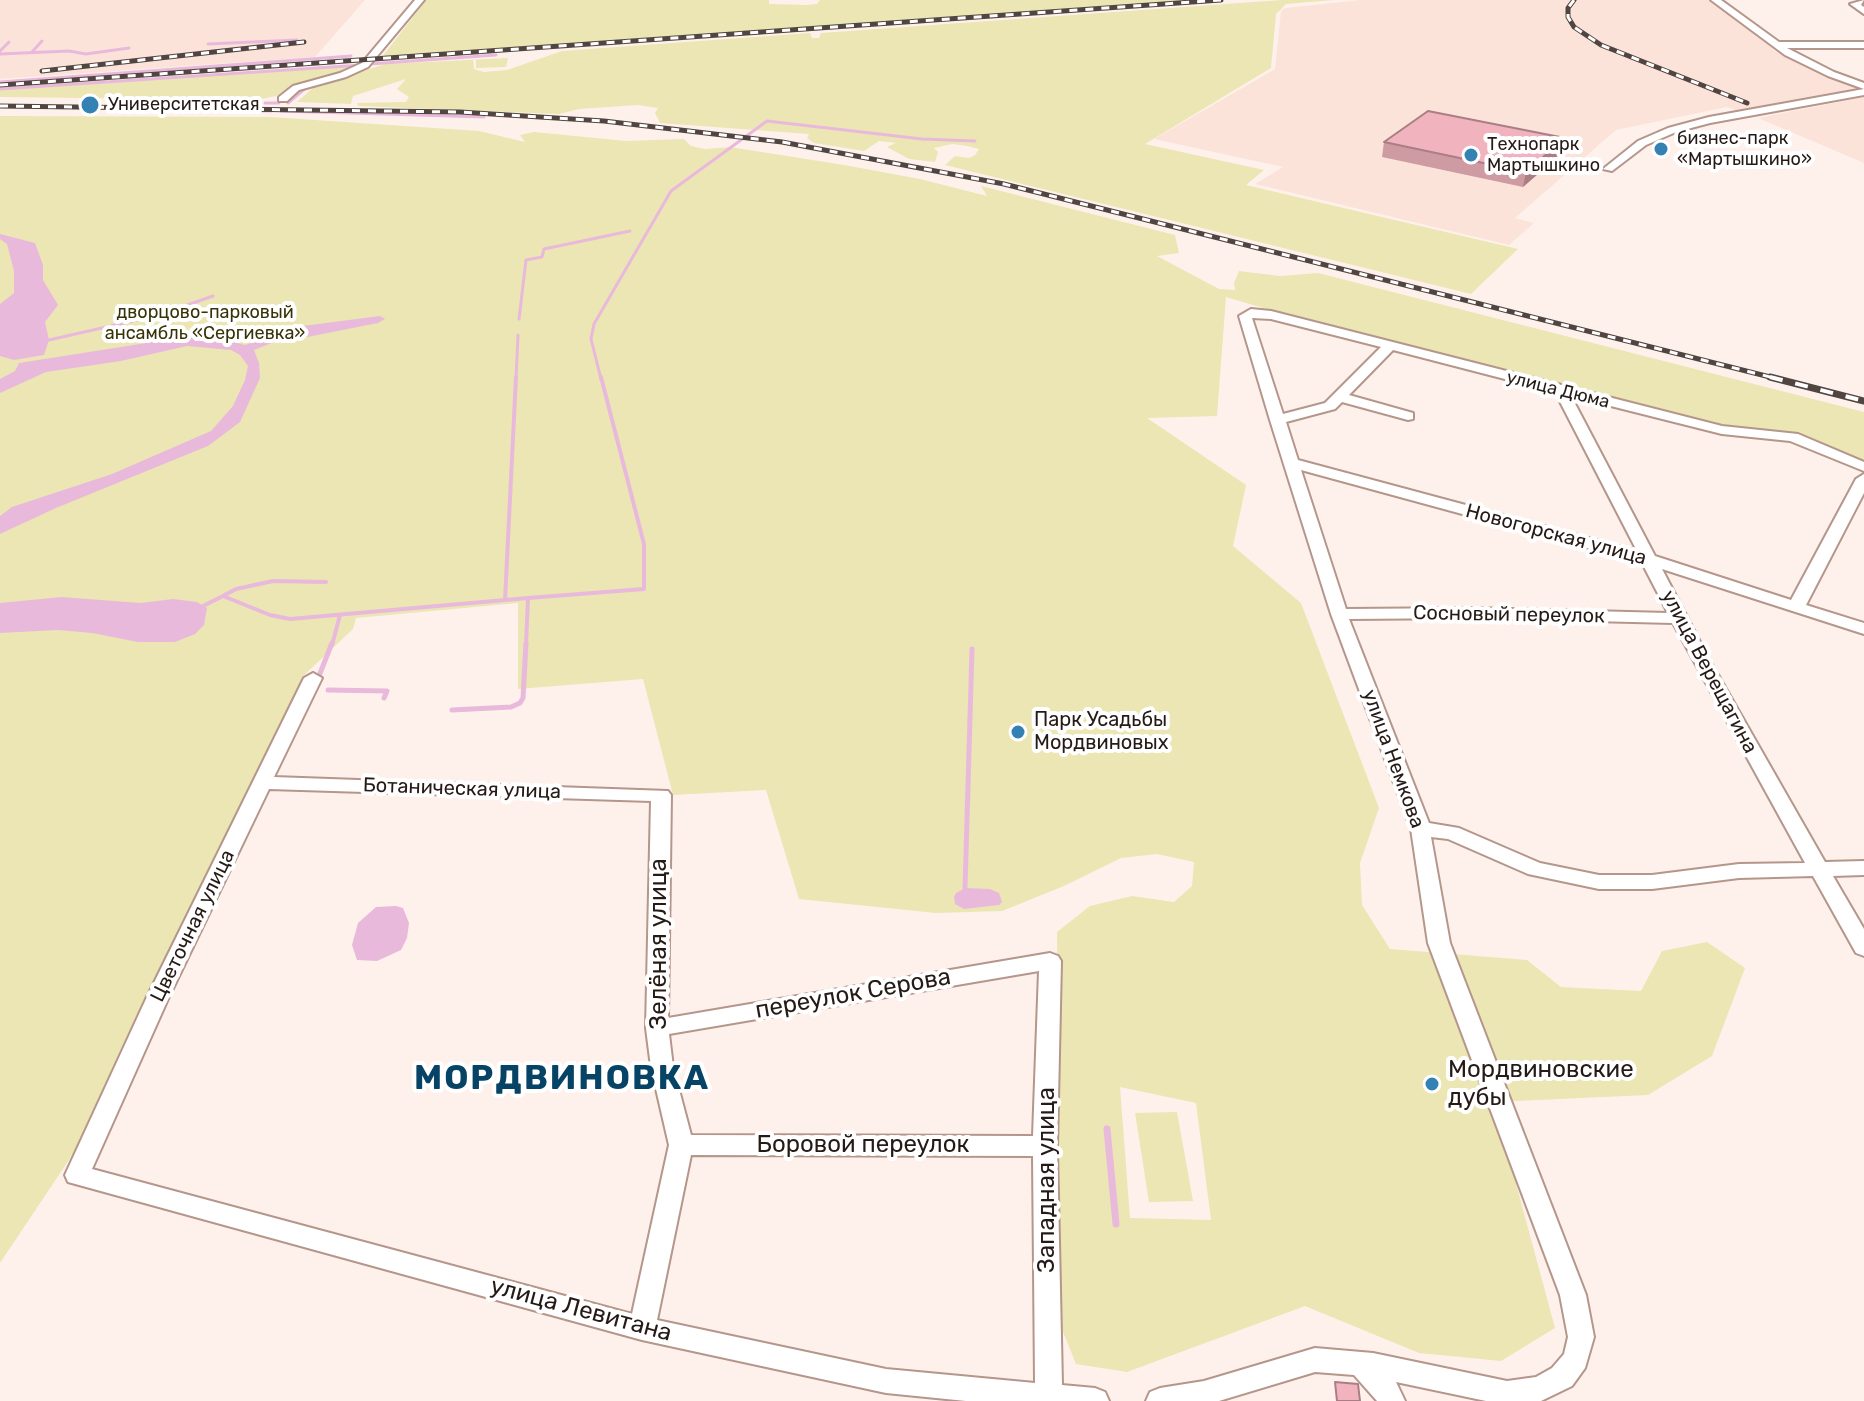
<!DOCTYPE html>
<html>
<head>
<meta charset="utf-8">
<style>
  body { margin:0 }
  canvas { display:block; background:#fef1ec }
</style>
</head>
<body>
<canvas width="1864" height="1401"></canvas>
<script>
const ctx = document.querySelector('canvas').getContext('2d');
ctx.lineJoin = 'round';
function fill(path, color) { ctx.fillStyle = color; ctx.fill(path, 'evenodd'); }
const shape = rows => new Path2D(rows.map(r => 'M' + r).join(''));
function strokePath(path, color, width, dash) { ctx.strokeStyle = color; ctx.lineWidth = width; ctx.lineCap = dash ? 'butt' : 'round'; ctx.setLineDash(dash || []); ctx.stroke(path); }
function label(font, color, halo, rows, align = 'center') {
  ctx.font = font + ' Rubik,sans-serif'; ctx.lineWidth = 8; ctx.setLineDash([]); ctx.textBaseline = 'middle'; ctx.strokeStyle = halo; ctx.fillStyle = color; for (const [text, x, y, turn = 0] of rows) {
    ctx.save(); ctx.translate(x, y); ctx.rotate((+turn || 0) * Math.PI / 180); ctx.textAlign = isNaN(turn) ? turn : align; if (halo) ctx.strokeText(text, 0, 0); ctx.fillText(text, 0, 0); ctx.restore();
  }
}
const built = shape([
  [0,0,365,0,315,57,0,79],
  [1360,0,1708,0,1761,36,1775,51,1863,90,1738,111,1727,107,1616,130,1515,218,1534,223,1509,245,1255,184,1283,167,1154,139,1275,69,1281,11,1285,8],
  [1864,97,1864,163,1758,118]
]);
const green = shape([
  [426,0,769,0,769,4,806,5,817,4,820,0,1202,0,382,57],
  [1282,0,1334,0,1286,4,1276,14,1271,68,1145,144,1264,170,1246,185,1518,249,1471,294,945,165,955,156,969,158,975,155,979,149,967,146,952,144,934,148,938,152,935,162,909,159,887,147,896,143,879,141,864,151,814,143,807,138,809,134,660,123,655,113,658,108,638,105,579,109,559,114,358,106,357,103,406,102,409,97,397,89,406,79,353,96,351,104,297,102,314,87,385,64,508,58,506,67,476,68,476,60,473,60,474,69,484,72,507,70,562,51,810,33,812,38,819,38,821,33],
  [359,65,341,74,291,87,276,96,256,100,0,97,0,88],
  [0,116,270,117,479,131,525,142,520,135,534,132,626,141,684,139,691,146,705,149,730,147,844,165,920,179,987,196,981,186,1175,235,1179,253,1157,256,1219,289,1235,290,1234,283,1239,271,1280,276,1318,273,1864,412,1864,462,1795,443,1502,378,1226,297,1217,416,1147,418,1246,485,1233,546,1301,603,1379,808,1360,863,1362,905,1390,949,1527,960,1561,987,1641,991,1662,951,1707,942,1745,968,1712,1056,1648,1095,1494,1102,1555,1328,1501,1361,1419,1353,1305,1306,1127,1372,1076,1364,1061,1327,1057,932,1090,906,1132,896,1174,902,1192,886,1194,862,1157,854,1121,858,1064,886,1002,911,936,913,799,899,766,790,673,795,643,679,518,689,518,603,356,618,353,629,301,678,305,679,223,847,218,849,97,1118,0,1263],
  [1120,1087,1196,1103,1211,1220,1130,1218],
  [1177,1112,1193,1201,1149,1202,1135,1113]
]);
const water = shape([
  [0,234,35,243,43,265,43,280,58,305,45,322,49,340,44,355,14,360,0,356,0,304,14,293,14,271,7,244,0,239],
  [380,316,385,319,378,323,297,339,283,336,284,332,295,327],
  [191,336,216,337,245,345,267,338,274,342,254,350,259,363,260,378,240,422,208,446,56,508,0,534,0,516,12,507,112,474,211,431,233,406,245,380,248,366,240,355,231,350,187,346,121,361,46,372,0,393,0,379,15,371,19,363],
  [61,597,141,603,173,599,197,602,207,608,204,625,195,634,175,642,138,642,92,633,58,630,0,633,0,603],
  [965,888,990,889,999,893,1002,902,999,905,964,909,955,904,954,897,956,893],
  [396,906,403,908,409,923,407,938,401,950,377,961,357,960,352,945,358,923,376,907]
]);
const streamFar3 = shape([
  [208,44,297,40],
  [0,51,9,42],
  [32,52,42,41],
  [0,54,69,51,86,54,129,48],
  [370,64,496,55],
  [0,82,351,56],
  [0,89,362,65],
  [265,103,279,103],
  [288,103,308,86],
  [174,110,271,111],
  [280,111,484,117],
  [519,319,526,260,542,257,544,249,630,231],
  [49,340,159,315,213,296],
  [516,379,518,335],
  [601,379,591,339,594,324,671,191,767,121,922,139,975,141]
]);
const streamFar2 = shape([
  [223,596,236,589,273,581,326,582],
  [528,598,644,589,644,544,601,377],
  [505,600,516,377],
  [203,606,223,596,270,615,290,619,528,598,526,645],
  [332,645,340,615]
]);
const streamFar1 = shape([
  [317,681,332,643],
  [328,690,387,691,384,698],
  [452,710,511,707,520,703,523,698,526,643],
  [965,888,972,649]
]);
const stream = shape([
  [1107,1129,1116,1224]
]);
const minor = shape([
  [415,0,424,0,368,67,346,77,299,90,287,101,279,101,279,97,293,86,340,73,362,63,415,0],
  [1711,0,1721,0,1779,42,1864,42,1864,48,1787,48,1834,72,1864,83,1864,89,1828,76,1785,55,1711,0],
  [1864,0,1861,5,1864,7,1864,14,1850,4,1864,0],
  [1864,89,1864,95,1710,123,1676,132,1646,145,1612,171,1603,169,1638,141,1668,128,1709,117,1864,89],
  [1251,309,1271,311,1722,426,1798,434,1864,462,1864,471,1790,441,1722,434,1571,396,1655,556,1791,600,1856,479,1864,474,1864,493,1806,605,1864,623,1864,634,1662,569,1709,659,1825,862,1864,861,1864,875,1833,876,1864,929,1864,956,1856,953,1813,876,1739,878,1652,889,1599,889,1528,874,1448,839,1431,837,1450,943,1586,1295,1594,1337,1585,1368,1572,1386,1541,1401,1486,1401,1396,1382,1405,1401,1377,1401,1354,1375,1315,1372,1219,1401,1146,1401,1150,1392,1160,1388,1204,1381,1315,1348,1373,1353,1507,1381,1536,1377,1552,1368,1564,1354,1568,1337,1560,1295,1428,943,1411,829,1331,614,1270,420,1239,316,1251,309],
  [1252,318,1271,319,1381,347,1325,403,1283,414,1252,318],
  [1393,350,1555,392,1637,551,1298,460,1286,422,1335,409,1342,402,1408,420,1413,419,1413,413,1349,395,1393,350],
  [1301,470,1642,563,1668,613,1471,608,1346,609,1301,470],
  [1471,618,1673,623,1805,863,1739,864,1652,875,1599,875,1540,863,1459,828,1429,823,1349,619,1471,618],
  [313,673,322,678,274,777,668,791,671,795,668,1018,1050,953,1058,956,1061,961,1057,1146,1062,1385,1095,1388,1105,1392,1109,1401,966,1401,886,1393,642,1340,68,1182,65,1175,146,999,304,678,313,673],
  [269,789,651,801,646,1028,651,1067,669,1145,632,1314,92,1169,168,999,269,789],
  [1039,971,1033,1136,691,1135,673,1067,669,1034,1039,971],
  [691,1155,1033,1156,1035,1383,886,1369,657,1320,691,1155]
]);
const railFar1 = shape([
  [1574,0,1568,8,1568,17,1574,27,1601,45,1747,103],
  [42,71,304,42],
  [0,85,1221,0],
  [0,106,460,112,604,121,782,142,1004,184,1778,379]
]);
const rail = shape([
  [1770,377,1864,401]
]);
const wall = shape([
  [1565,138,1562,153,1523,187,1382,157,1384,142]
]);
const shadedWall = shape([
  [1565,138,1562,153,1523,187,1526,172]
]);
const building = shape([
  [1428,111,1565,138,1526,172,1384,142,1428,111],
  [1335,1382,1358,1384,1360,1401,1337,1401,1335,1382]
]);
const markers = [
  [90,105,10,"#3482b4"],
  [1661,149,8,"#3482b4"],
  [1471,155,8,"#3482b4"],
  [1018,732,8,"#3482b4"],
  [1432,1084,8,"#3482b4"]
];
const farPoinames = [
  ["Университетская",108,105],
  ["бизнес-парк",1677,139],
  ["«Мартышкино»",1677,160],
  ["Технопарк",1487,145],
  ["Мартышкино",1487,166]
];
const farParknames = [
  ["дворцово-парковый",205,313],
  ["ансамбль «Сергиевка»",205,334]
];
const farStreetnames = [
  ["улица Дюма",1558,390,14]
];
const streetNames = [
  ["Новогорская улица",1556,535,15],
  ["Сосновый переулок",1509,615,1],
  ["улица Верещагина",1709,672,62],
  ["улица Немкова",1393,759,70],
  ["Ботаническая улица",462,789,2],
  ["Цветочная улица",193,926,-64]
];
const poiNames = [
  ["Парк Усадьбы",1034,720],
  ["Мордвиновых",1034,743]
];
const nearStreetnames = [
  ["Зелёная улица",659,944,-90],
  ["переулок Серова",853,994,-10],
  ["Боровой переулок",863,1145],
  ["Западная улица",1047,1180,-90],
  ["улица Левитана",581,1310,15]
];
const nearPoinames = [
  ["Мордвиновские",1448,1070],
  ["дубы",1448,1098]
];
const nearDistrictnames = [
  ["МОРДВИНОВКА",562,1079]
];
fill(built, '#fce3da');
fill(green, '#ebe6b4');
fill(water, '#e9b9dc');
strokePath(streamFar3, '#e9b9dc', 3);
strokePath(streamFar2, '#e9b9dc', 4);
strokePath(streamFar1, '#e9b9dc', 5);
strokePath(stream, '#e9b9dc', 7);
strokePath(minor, '#b5968b', 4);
fill(minor, '#fff');
strokePath(railFar1, '#514541', 5);
strokePath(rail, '#514541', 7);
strokePath(railFar1, '#fff', 3, [8]);
strokePath(rail, '#fff', 4, [13]);
fill(wall, '#cf9ba3');
fill(shadedWall, '#a97e85');
fill(building, '#f1b4be');
strokePath(building, '#a97e85', 2);
for (const [x, y, r, color] of markers) { const dot = new Path2D(); dot.arc(x, y, r, 0, 2 * Math.PI); ctx.fillStyle = color; ctx.fill(dot); strokePath(dot, '#fff', 3); }
label('18px', '#251a16', '#fff', farPoinames, 'left');
label('18px', '#383307', '#fff', farParknames);
label('18px', '#251a16', '#fff', farStreetnames);
label('20px', '#251a16', '#fff', streetNames);
label('20px', '#251a16', '#fff', poiNames, 'left');
label('24px', '#251a16', '#fff', nearStreetnames);
label('24px', '#251a16', '#fff', nearPoinames, 'left');
ctx.letterSpacing = '2px';
label('bold 34px', '#074364', '#fff', nearDistrictnames);
ctx.letterSpacing = '0px';
</script>
</body>
</html>
